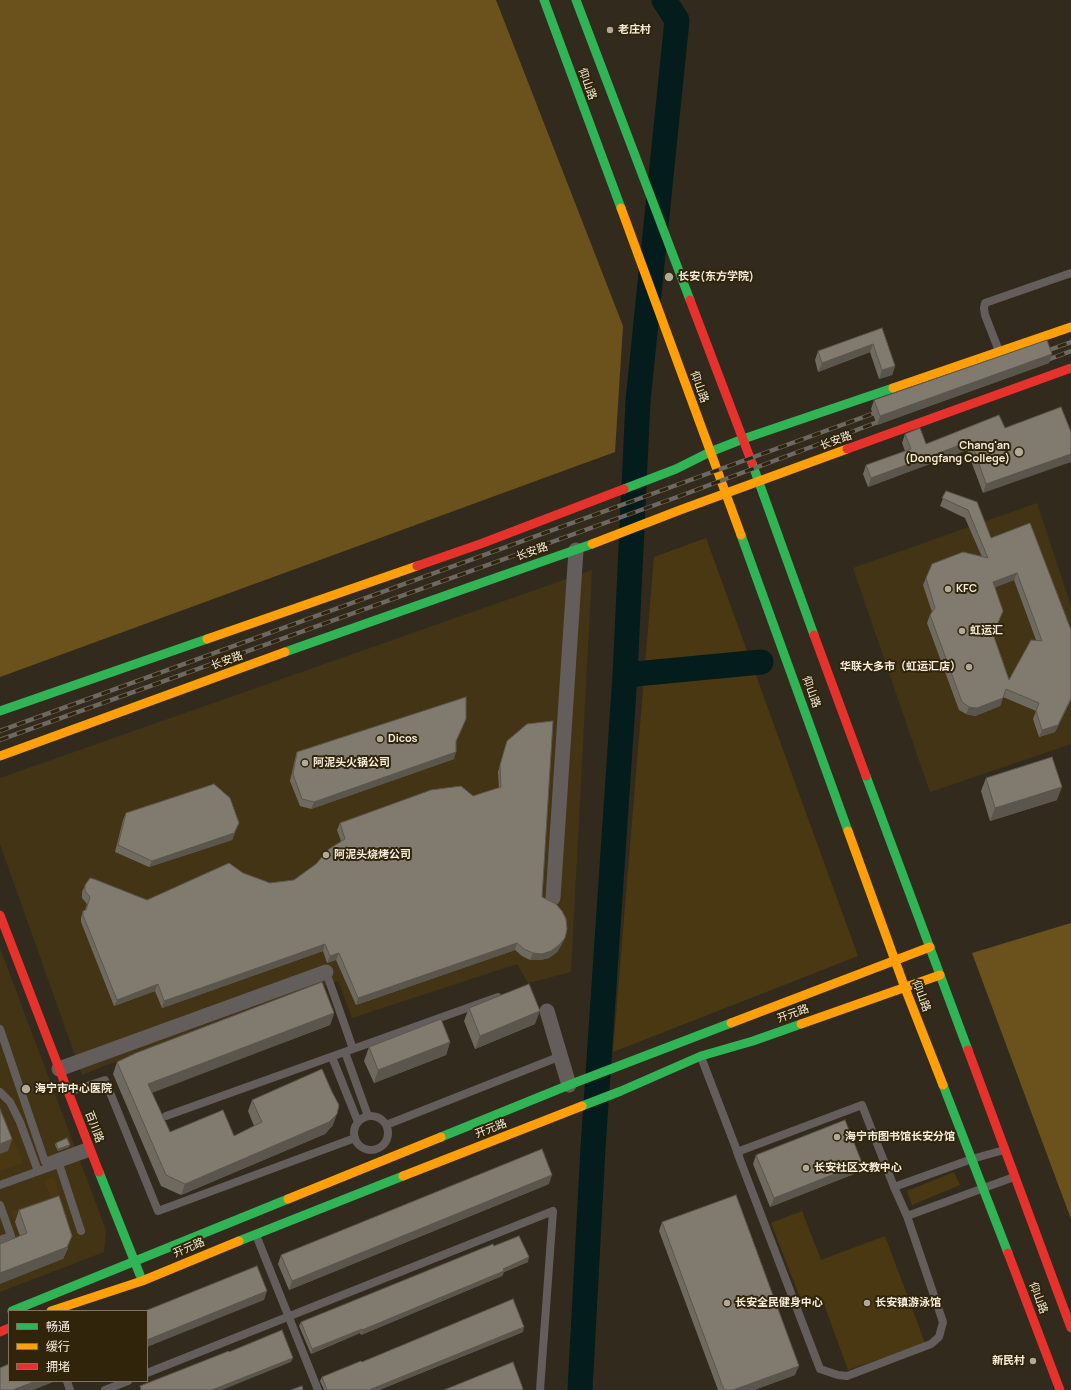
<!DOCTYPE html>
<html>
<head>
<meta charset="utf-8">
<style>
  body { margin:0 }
  #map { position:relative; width:1071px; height:1390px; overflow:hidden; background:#322b1d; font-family:Manrope,"Noto Sans SC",sans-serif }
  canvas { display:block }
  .legend { position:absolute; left:8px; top:1310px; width:140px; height:72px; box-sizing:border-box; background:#30240a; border:1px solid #7f745f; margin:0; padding:5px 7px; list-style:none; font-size:12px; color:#f5edde }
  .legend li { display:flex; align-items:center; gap:8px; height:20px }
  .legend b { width:20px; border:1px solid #7f745f }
</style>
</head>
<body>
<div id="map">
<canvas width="1071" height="1390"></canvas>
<ul class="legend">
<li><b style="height:5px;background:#30b455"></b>畅通</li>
<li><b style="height:5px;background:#ff9f0a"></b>缓行</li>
<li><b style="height:5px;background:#e5322d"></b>拥堵</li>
</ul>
</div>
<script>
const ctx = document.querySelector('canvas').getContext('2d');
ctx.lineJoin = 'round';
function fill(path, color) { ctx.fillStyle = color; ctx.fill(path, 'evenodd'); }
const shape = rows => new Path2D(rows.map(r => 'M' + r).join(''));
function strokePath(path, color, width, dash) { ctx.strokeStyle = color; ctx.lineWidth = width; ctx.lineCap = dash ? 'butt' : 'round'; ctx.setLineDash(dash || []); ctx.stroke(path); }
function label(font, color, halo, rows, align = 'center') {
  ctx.font = font + ' Manrope,"Noto Sans SC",sans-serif'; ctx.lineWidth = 4; ctx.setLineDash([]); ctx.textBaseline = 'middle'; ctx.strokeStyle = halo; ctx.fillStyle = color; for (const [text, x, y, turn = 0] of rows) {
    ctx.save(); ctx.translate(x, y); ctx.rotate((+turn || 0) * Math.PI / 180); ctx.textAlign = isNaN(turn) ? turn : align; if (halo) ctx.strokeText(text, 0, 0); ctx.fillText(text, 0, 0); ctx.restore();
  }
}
const built = shape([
  [1037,503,1071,606,1071,744,930,792,853,568],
  [592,570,571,972,528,983,517,964,352,1018,338,981,104,1066,82,1075,0,844,0,778],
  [0,948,106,1230,104,1252,0,1292]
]);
const green = shape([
  [706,538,858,956,613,1052,654,557],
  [0,1106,23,1163,0,1171,0,1154,7,1151,0,1132],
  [954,1172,960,1185,912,1205,907,1191],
  [54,1177,67,1217,59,1223,15,1222,11,1211,51,1197,44,1180],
  [802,1211,821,1260,885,1236,925,1343,848,1370,821,1296,802,1303,771,1223]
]);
const forest = shape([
  [0,0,496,0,623,326,615,452,0,677],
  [1071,923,1071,1219,972,953]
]);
const river = shape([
  [625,675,761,662],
  [580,1390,593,1148,625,675,638,401,677,20,664,0]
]);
const lane = shape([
  [999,351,985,315,984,308,985,303,1071,273],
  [326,972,353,1049],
  [0,1029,45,1162,88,1146],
  [345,1052,368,1116],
  [332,1057,358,1122],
  [701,1057,739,1156],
  [0,1092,10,1102,20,1122,38,1171],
  [69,1092,105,1080,158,1211,355,1138],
  [166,1116,498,997],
  '354 1133a17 17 0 1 1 34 0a17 17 0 1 1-34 0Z',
  [386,1125,561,1056],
  [1004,1150,972,1159,894,1187,862,1105,737,1152,820,1369,838,1375,847,1376,931,1344,939,1337,943,1322,907,1216,1014,1177],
  [59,1164,81,1231],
  [0,1185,89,1153],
  [894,1187,907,1216],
  [0,1205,11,1236,0,1240],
  [256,1235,318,1390],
  [147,1373,553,1211,540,1390],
  [67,1381,70,1390],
  [105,1390,128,1381]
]);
const street = shape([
  [553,898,576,550],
  [547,1011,569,1085],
  [59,1069,326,972]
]);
const fast = shape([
  [544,0,621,208],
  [576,0,690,300],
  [752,463,814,635],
  [624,489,676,469,710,452,743,439,893,388],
  [741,535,848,831],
  [285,652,592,544],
  [0,711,207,639],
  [866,776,968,1050],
  [943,1085,1008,1253],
  [582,1106,621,1091,701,1056,753,1041,801,1024],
  [441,1137,569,1085,731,1023],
  [99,1172,140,1275],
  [239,1241,403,1176],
  [12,1311,288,1199]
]);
const slow = shape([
  [621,208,741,535],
  [893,388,1071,327],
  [592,544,680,510,847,449],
  [207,639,417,566],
  [0,756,285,652],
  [848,831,905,988,943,1085],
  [731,1023,930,947],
  [801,1024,940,975],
  [403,1176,582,1106],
  [288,1199,441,1137],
  [51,1311,142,1281,239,1241]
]);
const jam = shape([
  [690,300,752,463],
  [847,449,1071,368],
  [417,566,483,543,624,489],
  [814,635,866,776],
  [0,915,99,1172],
  [968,1050,1071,1328],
  [1008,1253,1060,1390],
  [0,1332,9,1328]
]);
const rail = shape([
  [1041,353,1071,342],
  [1039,363,1071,351],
  [0,731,883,410],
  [0,740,680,496,886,419]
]);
const wall = shape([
  [882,328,895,366,892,375,879,379,870,352,818,372,815,360,818,351],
  [1052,354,1049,363,877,425,871,409,874,400],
  [1061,407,983,493,967,450,868,487,863,474,866,465,905,451,902,443,905,434,926,444,1005,428],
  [946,491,977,502,991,538,1071,630,1071,700,1055,732,1039,737,1033,719,1036,711,1003,697,1000,706,975,716,966,714,959,710,927,623,930,615,932,612,923,585,926,578,982,557,965,518,940,506],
  [1014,580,1036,640,1009,680,993,634,1000,619,995,587],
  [463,726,456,742,454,759,311,809,300,806,290,781,295,759,297,752],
  [507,741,542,897,562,944,557,952,549,958,540,960,530,960,522,956,515,950,356,1005,336,960,327,963,323,951,162,1008,155,991,114,1006,81,922,81,918,83,911,85,910,87,904,82,898,82,892,85,885,147,900,243,873,270,883,294,880,316,864,341,841,337,830,340,823,473,796,499,788,498,772],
  [986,778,1057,800,990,821,981,791],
  [126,813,236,830,232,840,149,867,115,852,123,820],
  [469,1008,535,1024,475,1049,464,1021],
  [334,1013,330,1025,151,1092,170,1132,234,1136,254,1126,248,1111,252,1100,333,1125,325,1134,181,1195,161,1186,113,1074,117,1062],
  [450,1042,446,1055,374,1083,364,1061,369,1047],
  [56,1143,69,1147,58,1151,55,1145],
  [756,1155,859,1172,770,1207,753,1164],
  [549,1184,289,1290,278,1264,281,1255],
  [19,1210,68,1248,63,1259,20,1236,15,1222],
  [662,1222,795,1375,754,1390,718,1390,659,1231],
  [494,1246,528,1262,504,1272,502,1276,361,1335,360,1333,311,1354,299,1326,301,1322],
  [523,1332,379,1390,324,1390,320,1381,322,1377,362,1362]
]);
const shadedWall = shape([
  [873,344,870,352,818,372,822,363],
  [1052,354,1049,363,877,425,880,416],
  [895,366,892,375,879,379,882,370],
  [971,441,967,450,868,487,871,478],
  [1071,454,1071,462,983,493,986,484],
  [1017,573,1014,580,991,589,993,582],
  [1003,698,1000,706,975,716,966,714,969,707],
  [1071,698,1071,700,1055,732,1039,737,1042,730],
  [456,752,454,759,311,809,314,802],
  [1062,787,1057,800,990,821,995,808],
  [239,823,232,840,149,867,152,861],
  [565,938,562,944,557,952,549,958,540,960,530,960,533,953],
  [517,943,515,950,356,1005,358,998],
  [325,944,323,951,162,1008,164,1001],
  [339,953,336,960,327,963,330,956],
  [158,984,155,991,114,1006,117,1000],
  [540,1011,535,1024,475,1049,480,1036],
  [334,1013,330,1025,144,1096,148,1084],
  [450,1042,446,1055,374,1083,378,1070],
  [337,1114,333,1125,325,1134,181,1195,185,1184],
  [12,1139,8,1151,0,1154,0,1144],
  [70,1145,69,1147,58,1151,58,1149],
  [862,1163,859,1172,770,1207,774,1198],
  [552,1175,549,1184,289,1290,292,1281],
  [72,1236,63,1259,0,1284,0,1273],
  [529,1257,528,1262,504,1272,502,1276,361,1335,362,1330],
  [267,1291,264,1300,147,1347,147,1340],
  [524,1327,523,1332,379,1390,369,1390],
  [362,1329,360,1333,311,1354,312,1349],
  [293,1358,291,1362,222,1390,212,1390],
  [799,1366,795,1375,754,1390,733,1390],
  [36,1381,56,1381,33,1390,13,1390]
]);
const building = shape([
  [882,328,895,366,882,370,873,344,822,363,818,351,882,328],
  [1047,340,1052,354,880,416,874,400,1047,340],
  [1061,407,1071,432,1071,454,986,484,971,441,871,478,866,465,911,449,905,434,920,428,926,444,999,415,1005,428,1061,407],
  [946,491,977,502,991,538,1030,523,1071,630,1071,698,1058,725,1042,730,1036,711,1039,703,1006,689,1003,698,977,708,969,707,962,702,930,615,935,608,926,578,932,564,963,552,988,558,968,510,942,498,946,491],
  [1017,573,1042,641,1031,640,1009,680,993,634,1003,611,993,582,1017,573],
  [466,697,466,719,456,741,456,752,314,802,302,799,293,774,297,752,466,697],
  [553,721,542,897,556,904,562,911,566,919,567,929,565,938,559,945,551,951,542,954,533,953,524,949,517,943,358,998,339,953,330,956,325,944,164,1001,158,984,117,1000,83,915,83,911,86,910,90,897,85,891,85,885,90,878,94,879,147,900,229,863,243,873,270,883,294,880,316,864,329,849,345,839,340,823,431,790,461,786,473,796,501,787,500,765,507,741,527,724,553,721],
  [1052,757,1062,787,995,808,986,778,1052,757],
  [214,784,230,798,239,823,234,833,152,861,118,845,126,813,214,784],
  [322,982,334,1013,148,1084,170,1132,223,1110,234,1136,262,1122,252,1100,322,1069,332,1092,339,1105,337,1114,329,1122,185,1184,166,1175,117,1062,136,1053,322,982],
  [529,984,540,1011,480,1036,469,1008,529,984],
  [441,1019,450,1042,378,1070,369,1047,441,1019],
  [0,1109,12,1139,0,1144,0,1109],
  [845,1120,862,1163,774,1198,756,1155,845,1120],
  [67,1138,70,1145,58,1149,56,1143,67,1138],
  [542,1149,552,1175,292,1281,281,1255,542,1149],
  [736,1195,799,1366,733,1390,724,1390,662,1222,736,1195],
  [59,1196,72,1236,67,1247,0,1273,0,1244,27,1233,19,1210,59,1196],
  [519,1236,529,1257,503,1269,504,1271,362,1330,362,1329,312,1349,301,1322,493,1244,494,1246,519,1236],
  [257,1266,267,1291,147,1340,147,1311,145,1311,257,1266],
  [513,1299,524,1327,369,1390,327,1390,322,1377,361,1361,362,1362,513,1299],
  [282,1330,293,1358,212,1390,140,1390,141,1389,140,1386,229,1351,229,1352,282,1330],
  [513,1362,523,1389,521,1390,444,1390,513,1362],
  [9,1364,9,1381,36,1381,13,1390,0,1390,0,1368,9,1364],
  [302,1386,303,1390,291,1390,302,1386]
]);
const markers = [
  [610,30,4,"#b1a99a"],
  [669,277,5,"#b1a99a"],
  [1019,452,5,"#b1a99a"],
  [948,589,4,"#b1a99a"],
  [962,631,4,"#b1a99a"],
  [969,667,4,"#b1a99a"],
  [380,739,4,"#b1a99a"],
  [305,763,4,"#b1a99a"],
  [326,855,4,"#b1a99a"],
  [26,1089,5,"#b1a99a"],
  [837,1137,4,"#b1a99a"],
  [806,1168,4,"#b1a99a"],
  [727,1303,4,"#b1a99a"],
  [867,1303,4,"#b1a99a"],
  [1033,1361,4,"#b1a99a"]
];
const poiNames = [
  ["老庄村",618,30],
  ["长安(东方学院)",678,277],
  ["Chang'an",1010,446,"right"],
  ["(Dongfang College)",1010,459,"right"],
  ["KFC",956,589],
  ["虹运汇",970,631],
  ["华联大多市（虹运汇店）",961,667,"right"],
  ["Dicos",388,739],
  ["阿泥头火锅公司",313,763],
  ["阿泥头烧烤公司",334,855],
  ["海宁市中心医院",35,1089],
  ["海宁市图书馆长安分馆",845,1137],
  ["长安社区文教中心",814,1168],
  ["长安全民健身中心",735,1303],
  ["长安镇游泳馆",875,1303],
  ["新民村",1025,1361,"right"]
];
const streetNames = [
  ["仰山路",587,84,70],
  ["仰山路",699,387,70],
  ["长安路",836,441,-20],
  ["长安路",532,552,-19],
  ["长安路",227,661,-20],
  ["仰山路",811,692,70],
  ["仰山路",921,996,69],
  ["开元路",793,1014,-19],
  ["百川路",94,1127,69],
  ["开元路",491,1129,-21],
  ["开元路",189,1248,-23],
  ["仰山路",1038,1298,69]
];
fill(built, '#433416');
fill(green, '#4a3813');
fill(forest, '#6b521d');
strokePath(river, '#041c1b', 25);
strokePath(lane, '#635e5c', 8);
strokePath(street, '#635e5c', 15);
strokePath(fast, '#30b455', 9);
strokePath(slow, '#ff9f0a', 9);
strokePath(jam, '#e5322d', 9);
strokePath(rail, '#6e6863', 4.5);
strokePath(rail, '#30240a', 3, [9]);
fill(wall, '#6f6a5f');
fill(shadedWall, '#5a564e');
fill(building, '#817b6f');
strokePath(building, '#5a564e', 1);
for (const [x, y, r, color] of markers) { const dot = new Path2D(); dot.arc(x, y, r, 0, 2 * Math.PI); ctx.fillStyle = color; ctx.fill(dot); strokePath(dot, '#30240a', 1.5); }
label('bold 11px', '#f5edde', '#30240a', poiNames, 'left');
label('11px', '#f5edde', '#30240a', streetNames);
</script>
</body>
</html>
